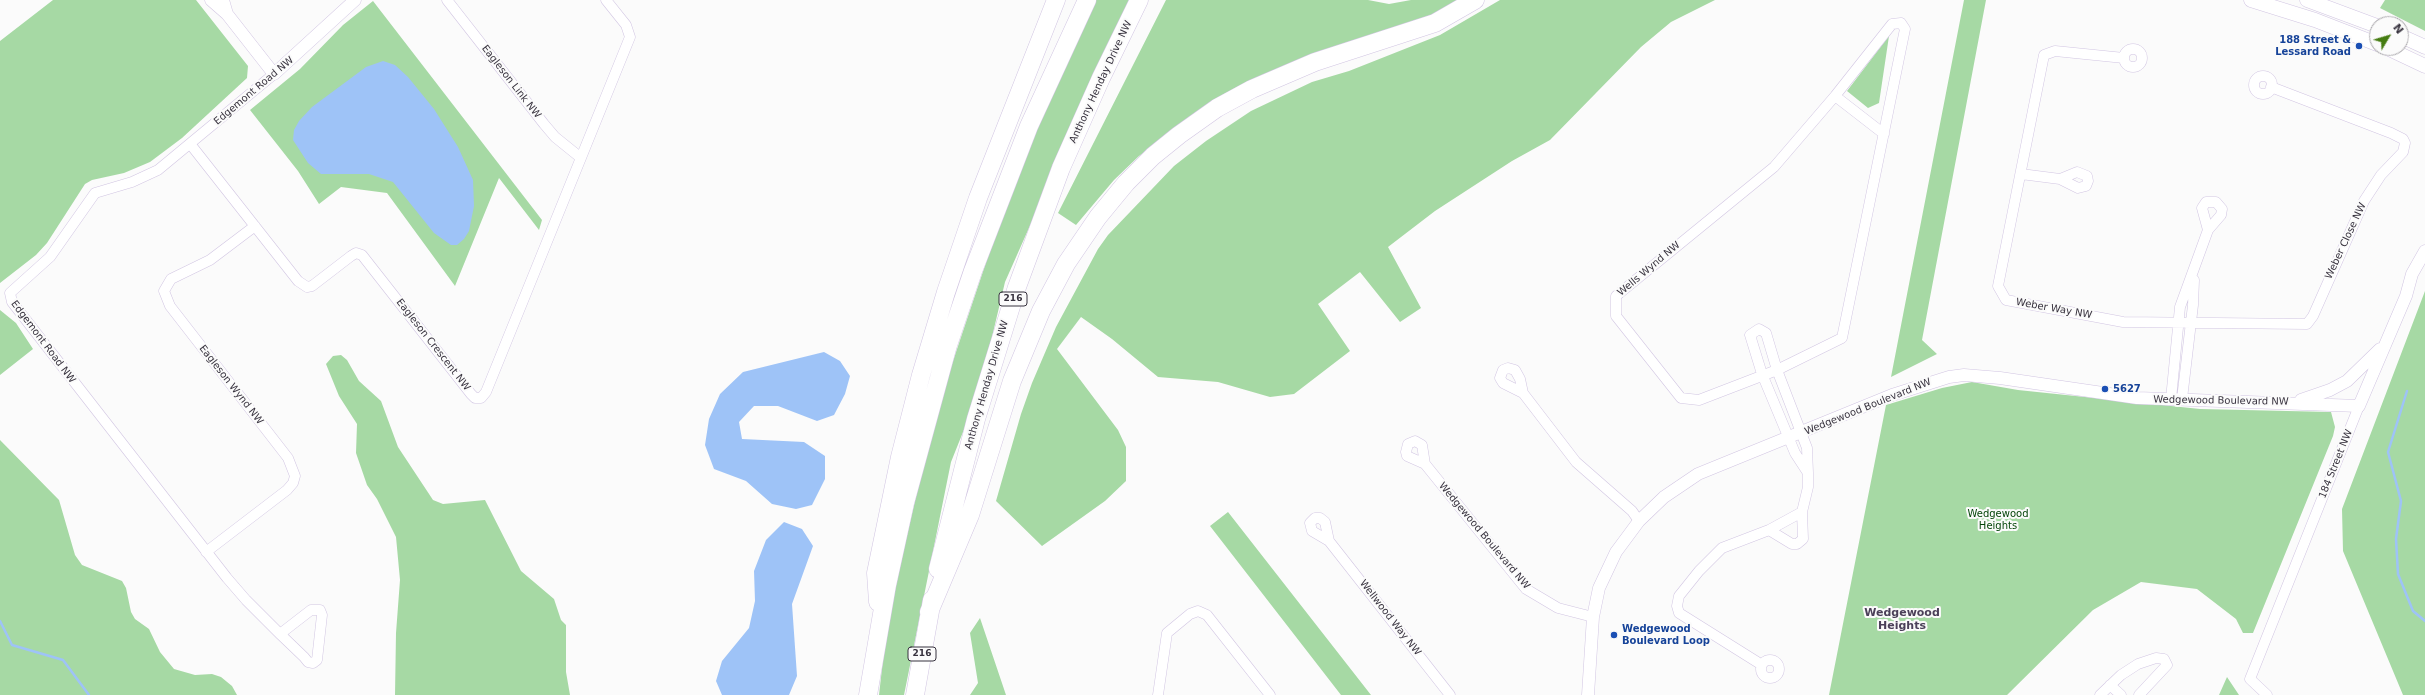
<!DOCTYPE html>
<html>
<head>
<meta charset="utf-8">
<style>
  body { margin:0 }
  #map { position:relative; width:2425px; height:695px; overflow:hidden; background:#fbfbfb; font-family:"DejaVu Sans",sans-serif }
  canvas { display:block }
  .north { position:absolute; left:2369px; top:16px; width:40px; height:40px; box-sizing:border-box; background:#fbfbfb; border:1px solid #adabaf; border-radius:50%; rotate:52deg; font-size:11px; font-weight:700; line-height:16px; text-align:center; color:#37323e }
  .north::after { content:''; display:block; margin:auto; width:14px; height:18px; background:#457c11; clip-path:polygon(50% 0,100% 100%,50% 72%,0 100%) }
</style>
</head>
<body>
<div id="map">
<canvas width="2425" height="695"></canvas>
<div class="north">N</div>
</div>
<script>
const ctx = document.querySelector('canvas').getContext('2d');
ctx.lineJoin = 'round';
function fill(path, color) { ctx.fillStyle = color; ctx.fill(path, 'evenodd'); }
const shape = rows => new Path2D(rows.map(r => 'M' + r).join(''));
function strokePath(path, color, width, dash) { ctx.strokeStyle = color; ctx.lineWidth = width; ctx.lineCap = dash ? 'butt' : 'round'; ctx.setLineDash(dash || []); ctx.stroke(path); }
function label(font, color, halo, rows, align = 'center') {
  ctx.font = font + ' "DejaVu Sans",sans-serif'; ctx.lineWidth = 4; ctx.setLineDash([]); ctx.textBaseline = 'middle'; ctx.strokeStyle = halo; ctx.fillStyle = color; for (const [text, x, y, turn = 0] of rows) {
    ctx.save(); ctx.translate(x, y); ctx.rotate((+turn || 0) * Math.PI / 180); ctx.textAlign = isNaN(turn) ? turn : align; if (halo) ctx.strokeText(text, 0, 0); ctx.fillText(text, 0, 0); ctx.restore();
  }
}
const green = shape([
  [53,0,196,0,248,66,247,78,182,138,150,162,124,173,92,180,85,184,47,243,36,255,0,283,0,41],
  [1093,0,1130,0,1005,282,979,392,951,462,904,695,879,695,886,633,901,561,921,475,948,376,1013,182],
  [1166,0,1368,0,1389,4,1411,0,1460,0,1419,22,1187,121,1139,156,1114,180,1076,225,1058,213],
  [1500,0,1715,0,1671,22,1641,47,1550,140,1512,161,1435,211,1388,247,1421,308,1400,322,1360,272,1318,304,1350,351,1294,394,1270,397,1218,382,1158,377,1112,339,1081,317,1057,349,1118,430,1126,447,1126,481,1105,501,1042,546,996,501,1021,414,1032,383,1056,327,1098,249,1108,235,1174,166,1206,141,1251,111,1312,82,1349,71,1440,35],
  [1964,0,1986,0,1922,340,1937,354,1891,377],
  [2385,0,2425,0,2425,31,2380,8],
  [373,1,542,220,539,230,499,178,455,286,387,193,341,187,319,204,298,171,250,110,300,69,343,25],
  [1889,36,1879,103,1868,108,1847,91],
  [2425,291,2425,695,2403,695,2343,551,2342,509],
  [0,310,16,323,33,349,0,375],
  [341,355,347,360,359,381,381,401,398,447,433,500,443,504,485,500,521,571,554,599,561,620,566,625,566,672,570,695,395,695,396,633,400,580,396,537,377,499,367,485,356,453,357,424,339,396,326,364,333,356],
  [1972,382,2018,390,2200,409,2331,412,2335,427,2333,436,2253,633,2243,633,2236,619,2197,589,2141,582,2093,610,2007,695,1829,695,1886,405,1942,388],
  [0,440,59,500,75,555,82,565,122,581,126,588,131,612,135,619,149,629,160,652,174,669,195,675,212,674,221,677,232,686,237,695,0,695],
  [1228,512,1371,695,1341,695,1210,526],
  [980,618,1006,695,970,695,978,683,970,633],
  [2227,677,2239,695,2219,695]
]);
const water = shape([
  [383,61,395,65,408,77,434,109,458,147,473,180,474,206,469,231,464,239,457,245,451,245,434,233,393,182,369,174,321,174,308,163,293,140,294,130,299,121,312,107,366,67],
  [824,352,840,361,850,376,845,394,834,415,817,421,778,406,754,406,739,422,742,439,804,442,825,456,825,479,812,505,796,509,772,504,746,481,714,469,705,445,709,419,720,394,743,372],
  [784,522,802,529,813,546,792,604,797,676,789,695,722,695,716,681,722,661,749,628,755,601,754,571,766,540]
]);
const stream = shape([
  [2407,391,2388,452,2401,501,2396,539,2398,574,2413,611,2425,621],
  [0,621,12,645,63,660,89,695]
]);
const minor = shape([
  [447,0,544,124,555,137,581,158],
  [1901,23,1905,29,1842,338,1777,370,1699,400,1681,398,1616,316,1616,296,1774,167,1835,96,1892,24,1901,23],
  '2124 58a9 9 0 1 1 18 0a9 9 0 1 1-18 0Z',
  [2124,58,2055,51,2044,55,1998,286,2006,300,2123,322,2307,324,2313,316,2364,201,2381,175,2403,152,2405,143,2403,139,2391,133,2271,87],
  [274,74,158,170,132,182,95,193,50,257,10,293,12,302,227,578,246,600,280,634,304,657,308,662,313,663,317,660,322,615,320,610,311,610,280,634],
  '2254 85a9 9 0 1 1 18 0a9 9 0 1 1-18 0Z',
  [1835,96,1884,134],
  [191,145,298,281,307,287,312,286,351,256,356,253,362,255,471,394,475,398,481,398,486,392,630,37,626,25,606,0],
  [2021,174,2060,179,2078,188,2086,186,2088,181,2087,176,2077,172,2060,179],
  [1523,393,1503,383,1500,378,1503,370,1508,368,1515,370,1520,379,1523,393,1576,462,1632,511,1639,521],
  [2171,399,2180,307,2208,230,2221,215,2222,209,2216,202,2206,202,2202,208,2208,230],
  [2182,399,2193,305,2194,280],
  [1425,464,1407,456,1406,452,1408,444,1415,441,1422,445,1425,464,1526,589,1558,608,1593,617],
  [1769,530,1792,544,1797,544,1803,539,1802,512,1808,487,1808,473,1807,448,1777,370,1766,333,1759,329,1750,335,1762,374,1795,453,1808,473],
  [1329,541,1325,522,1320,518,1315,518,1310,523,1312,531,1329,541,1450,695],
  [206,552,287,490,293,483,295,476,288,458,170,306,164,291,171,279,210,260,255,226],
  '1761 669a9 9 0 1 1 18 0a9 9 0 1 1-18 0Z',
  [1762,665,1679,613,1677,606,1679,596,1699,571,1722,548,1769,530,1802,512],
  [2110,685,2121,695],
  [1158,695,1167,633,1190,614,1198,611,1207,615,1270,695],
  [2100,695,2121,675,2138,664,2156,658,2164,659,2167,665,2139,695],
  [2267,695,2250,679,2359,406]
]);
const tertiary = shape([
  [211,0,227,14],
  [223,0,227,14,274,74,355,0],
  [2301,400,2330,390,2347,381,2380,349],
  [1588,695,1593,617,1599,588,1616,552,1639,521,1664,497,1698,474,1892,395,1949,377,1964,375,2000,378,2137,398,2359,406,2406,296,2412,274,2425,251]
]);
const secondary = shape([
  [2251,0,2315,20,2377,44],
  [2307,0,2377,26],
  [2401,36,2425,47],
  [2387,48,2425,66]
]);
const motorway = shape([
  [938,569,976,419,1017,287,1061,168,1101,78,1139,0],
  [878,602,876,573,900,457,921,375,946,292,978,198,1056,0],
  [929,612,970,515,1012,381,1041,311,1066,264,1098,217,1126,183,1153,156,1179,135,1217,108,1252,89,1315,62,1435,23,1475,0],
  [868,695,887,585,905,503,948,345,973,271,1029,126,1087,0],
  [915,695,932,600]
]);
const markers = [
  [2359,46,4,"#1a4fb4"],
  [2105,389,4,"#1a4fb4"],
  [1614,635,4,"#1a4fb4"]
];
const shields = [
  [1013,299,28],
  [922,654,28]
];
const shieldNames = [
  ["216",1013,299],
  ["216",922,654]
];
const transitNames = [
  ["188 Street &",2351,40,"right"],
  ["Lessard Road",2351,52,"right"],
  ["5627",2113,389],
  ["Wedgewood",1622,629],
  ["Boulevard Loop",1622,641]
];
const streetNames = [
  ["Eagleson Link NW",511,82,52],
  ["Anthony Henday Drive NW",1101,82,-65],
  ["Edgemont Road NW",254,91,-40],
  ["Weber Close NW",2346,241,-65],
  ["Wells Wynd NW",1649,269,-40],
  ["Weber Way NW",2054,309,10],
  ["Edgemont Road NW",43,342,53],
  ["Eagleson Crescent NW",433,345,52],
  ["Eagleson Wynd NW",231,385,52],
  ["Anthony Henday Drive NW",987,385,-74],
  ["Wedgewood Boulevard NW",2221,401,1],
  ["Wedgewood Boulevard NW",1868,407,-22],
  ["184 Street NW",2336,464,-68],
  ["Wedgewood Boulevard NW",1484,536,50],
  ["Wellwood Way NW",1390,618,52]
];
const parkNames = [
  ["Wedgewood",1998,514],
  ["Heights",1998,526]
];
const neighbourhoodNames = [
  ["Wedgewood",1902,613],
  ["Heights",1902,626]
];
fill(green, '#a6d9a4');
fill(water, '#9ec3f7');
strokePath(stream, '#9ec3f7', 2.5);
strokePath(minor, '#d1c5e2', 11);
strokePath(tertiary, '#d1c5e2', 13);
strokePath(secondary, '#d1c5e2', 15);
strokePath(motorway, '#d1c5e2', 19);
strokePath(minor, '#fff', 10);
strokePath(tertiary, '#fff', 12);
strokePath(secondary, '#fff', 14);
strokePath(motorway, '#fff', 18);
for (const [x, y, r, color] of markers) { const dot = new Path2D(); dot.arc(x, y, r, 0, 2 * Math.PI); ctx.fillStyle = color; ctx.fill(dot); strokePath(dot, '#fbfbfb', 1.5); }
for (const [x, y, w] of shields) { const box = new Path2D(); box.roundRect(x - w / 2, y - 7, w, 14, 3); ctx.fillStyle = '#fbfbfb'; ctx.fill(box); strokePath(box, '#37323e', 1); }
label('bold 9px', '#37323e', null, shieldNames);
label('bold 10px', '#164399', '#fbfbfb', transitNames, 'left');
label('10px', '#37323e', '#fbfbfb', streetNames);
label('10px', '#044509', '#fbfbfb', parkNames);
label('bold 11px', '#4b4059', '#fbfbfb', neighbourhoodNames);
</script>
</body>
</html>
